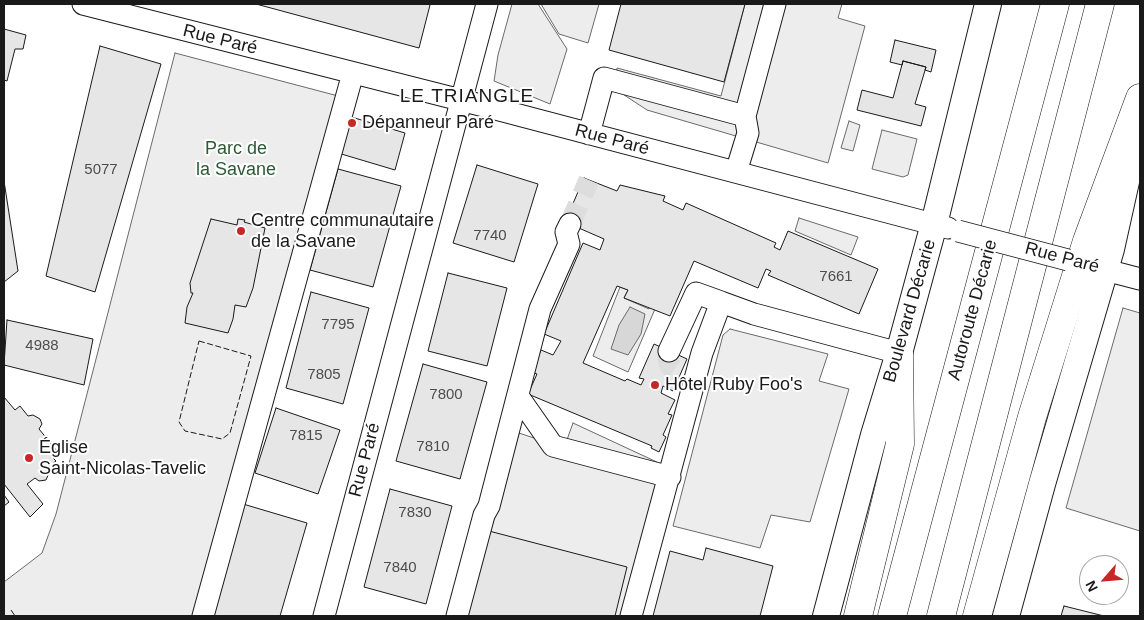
<!DOCTYPE html>
<html>
<head>
<meta charset="utf-8">
<style>
  body { margin:0 }
  #map { position:relative; width:1144px; height:620px; overflow:hidden; background:#fff; font-family:Helvetica,sans-serif }
  canvas { display:block }
  .frame { position:absolute; inset:0; border:5px solid #1a1a1a; pointer-events:none }
  .north { position:absolute; left:1079px; top:555px; width:50px; height:50px; box-sizing:border-box; background:#fff; border:1px solid #a3a3a3; border-radius:50%; rotate:243deg; font-size:14px; font-weight:700; line-height:20px; text-align:center; color:#1a1a1a }
  .north::after { content:''; display:block; margin:auto; width:18px; height:22px; background:#c62828; clip-path:polygon(50% 0,100% 100%,50% 72%,0 100%) }
</style>
</head>
<body>
<div id="map">
<canvas width="1144" height="620"></canvas>
<div class="frame"></div>
<div class="north">N</div>
</div>
<script>
const ctx = document.querySelector('canvas').getContext('2d');
ctx.lineJoin = 'round';
function fill(path, color) { ctx.fillStyle = color; ctx.fill(path, 'evenodd'); }
const shape = rows => new Path2D(rows.map(r => 'M' + r).join(''));
function strokePath(path, color, width, dash) { ctx.strokeStyle = color; ctx.lineWidth = width; ctx.lineCap = dash ? 'butt' : 'round'; ctx.setLineDash(dash || []); ctx.stroke(path); }
function label(font, color, halo, rows, align = 'center') {
  ctx.font = font + ' Helvetica,sans-serif'; ctx.lineWidth = 4; ctx.setLineDash([]); ctx.textBaseline = 'middle'; ctx.strokeStyle = halo; ctx.fillStyle = color; for (const [text, x, y, turn = 0] of rows) {
    ctx.save(); ctx.translate(x, y); ctx.rotate((+turn || 0) * Math.PI / 180); ctx.textAlign = isNaN(turn) ? turn : align; if (halo) ctx.strokeText(text, 0, 0); ctx.fillText(text, 0, 0); ctx.restore();
  }
}
const built = shape([
  [512,4,538,4,567,49,550,104,494,81,498,55,512,4],
  [541,4,599,4,588,43,559,34,541,4],
  [745,4,842,4,838,18,865,26,828,163,647,110,615,89,617,68,721,96,745,4],
  [175,53,342,97,196,616,4,616,4,582,42,553,56,514,175,53],
  [849,121,860,125,853,151,841,148,849,121],
  [882,130,917,139,908,175,903,177,872,169,882,130],
  [799,218,858,237,851,255,795,231,799,218],
  [620,287,628,290,624,298,649,309,650,307,655,309,628,372,593,356,620,287],
  [1123,308,1140,313,1140,531,1066,508,1123,308],
  [730,329,828,354,819,381,849,389,810,522,771,515,760,548,673,526,723,335,730,329],
  [573,423,659,463,677,466,639,616,466,616,519,433,564,448,573,423]
]);
const water = shape([
  [630,307,645,314,641,334,628,355,611,349,619,325,630,307]
]);
const building = shape([
  [256,4,428,4,430,5,419,48,256,4],
  [621,4,745,4,724,82,609,50,621,4],
  [4,29,26,35,23,49,15,49,7,81,4,80,4,29],
  [895,40,936,50,931,72,925,70,926,67,903,61,902,65,890,62,895,40],
  [100,46,161,64,95,292,46,276,100,46],
  [903,61,926,67,915,104,926,107,921,126,857,110,862,90,893,98,903,61],
  [348,116,405,133,395,170,338,153,348,116],
  [477,165,538,184,514,262,453,243,477,165],
  [338,169,401,186,373,287,310,270,338,169],
  [584,178,617,191,620,185,665,196,663,201,683,210,686,203,776,243,774,247,780,250,788,231,878,269,859,314,768,275,771,271,766,269,758,288,694,261,670,316,624,298,628,290,617,286,583,363,625,381,627,379,641,385,644,379,639,378,654,344,687,359,673,391,663,386,661,393,675,400,668,414,672,415,663,435,666,437,659,452,651,448,652,446,528,394,537,374,532,372,541,350,553,355,561,341,544,334,583,243,600,250,604,239,565,222,584,178],
  [4,181,18,271,4,282,4,181],
  [211,219,237,225,238,219,245,220,244,222,265,228,253,288,246,307,235,305,233,319,228,333,185,323,187,307,193,293,191,293,190,283,211,219],
  [448,273,507,288,487,366,428,351,448,273],
  [311,292,369,308,343,404,286,388,311,292],
  [7,320,93,339,84,385,4,365,7,320],
  [423,364,487,382,460,479,396,461,423,364],
  [4,397,15,410,20,406,28,416,33,415,40,419,42,424,39,429,57,451,51,456,56,461,47,468,49,473,46,480,39,481,35,478,27,484,43,504,30,517,4,484,4,397],
  [276,408,340,430,318,494,255,473,276,408],
  [390,489,452,506,426,604,364,587,390,489],
  [4,495,9,502,4,506,4,495],
  [243,504,307,523,280,616,210,616,243,504],
  [485,530,627,567,615,616,463,616,485,530],
  [706,548,773,566,760,616,653,616,670,551,703,560,706,548],
  [1064,606,1104,616,1061,616,1064,606]
]);
const minorTunnel = shape([
  [570,224,589,180],
  [669,351,668,359,670,366,681,374]
]);
const minor = shape([
  [83,4,492,108,948,228],
  [589,134,604,78,745,116],
  [736,172,748,133,745,116,775,4],
  [1090,266,1140,279],
  [669,351,696,293,721,302],
  [518,396,553,446,670,477],
  [203,616,353,73],
  [324,616,487,4],
  [457,616,484,515,489,506,540,309,569,244,566,232,570,224],
  [631,616,702,353,721,302,754,314,899,353]
]);
const major = shape([
  [826,616,874,435,899,353,934,224,988,4],
  [1006,616,1042,484,1111,249,1137,132]
]);
const highway = shape([
  [858,616,900,444,899,353],
  [892,616,1055,4],
  [941,616,1100,4],
  [977,616,1032,417,1087,241,1140,98]
]);
const minorBridge = shape([
  [958,231,1068,260]
]);
const fence = shape([
  [199,341,251,356,230,433,222,439,185,431,179,422,199,341],
  [11,610,15,616]
]);
const markers = [
  [352,123,5,"#c62828"],
  [241,231,5,"#c62828"],
  [655,385,5,"#c62828"],
  [29,458,5,"#c62828"]
];
const numberNames = [
  ["5077",101,170],
  ["7740",490,236],
  ["7661",836,277],
  ["7795",338,325],
  ["4988",42,346],
  ["7805",324,375],
  ["7800",446,395],
  ["7815",306,436],
  ["7810",433,447],
  ["7830",415,513],
  ["7840",400,568]
];
const streetNames = [
  ["Rue Paré",220,40,14],
  ["Rue Paré",612,140,15],
  ["Rue Paré",1062,258,15],
  ["Autoroute Décarie",973,310,-75],
  ["Boulevard Décarie",910,311,-74],
  ["Rue Paré",365,460,-75]
];
const poiNames = [
  ["Dépanneur Paré",362,123],
  ["Centre communautaire",251,221],
  ["de la Savane",251,242],
  ["Hôtel Ruby Foo's",665,385],
  ["Église",39,448],
  ["Saint-Nicolas-Tavelic",39,469]
];
const parkNames = [
  ["Parc de",236,149],
  ["la Savane",236,170]
];
const neighbourhoodNames = [
  ["LE TRIANGLE",467,97]
];
fill(built, '#ededed');
strokePath(built, '#6a6a6a', 1);
fill(water, '#d7d7d7');
strokePath(water, '#6a6a6a', 1);
fill(building, '#e6e6e6');
strokePath(building, '#1a1a1a', 1);
strokePath(minorTunnel, '#ddd', 21, [21, 11]);
strokePath(minor, '#1a1a1a', 23);
strokePath(major, '#1a1a1a', 28);
strokePath(highway, '#1a1a1a', 29);
strokePath(minor, '#fff', 21);
strokePath(major, '#fff', 26);
strokePath(highway, '#fff', 28);
strokePath(minorBridge, '#1a1a1a', 23, []);
strokePath(minorBridge, '#fff', 21);
strokePath(fence, '#1a1a1a', 1, [6, 2.5]);
for (const [x, y, r, color] of markers) { const dot = new Path2D(); dot.arc(x, y, r, 0, 2 * Math.PI); ctx.fillStyle = color; ctx.fill(dot); strokePath(dot, '#fff', 2); }
label('15px', '#4d4d4d', null, numberNames);
label('18px', '#1a1a1a', '#fff', streetNames);
label('18px', '#1a1a1a', '#fff', poiNames, 'left');
label('18px', '#2b5a34', '#fff', parkNames);
ctx.letterSpacing = '1px';
label('19px', '#1a1a1a', '#fff', neighbourhoodNames);
ctx.letterSpacing = '0px';
</script>
</body>
</html>
